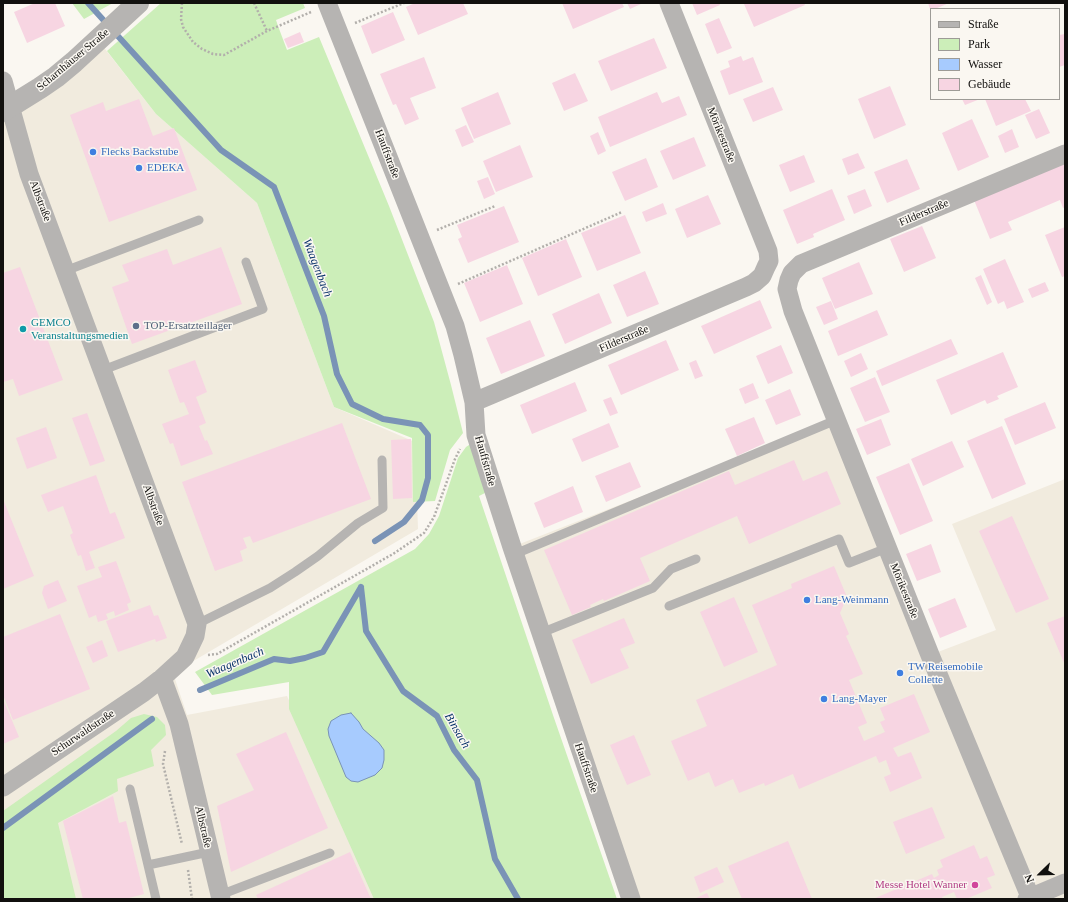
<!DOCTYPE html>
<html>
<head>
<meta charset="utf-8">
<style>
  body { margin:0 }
  #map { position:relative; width:1068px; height:902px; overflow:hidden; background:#faf7f1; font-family:"Times New Roman",serif }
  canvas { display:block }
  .frame { position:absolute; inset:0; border:4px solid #11100e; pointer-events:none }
  .legend { position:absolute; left:930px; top:8px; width:130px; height:92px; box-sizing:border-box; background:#faf7f1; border:1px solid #9d9b96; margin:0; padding:5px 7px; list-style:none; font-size:12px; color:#11100e }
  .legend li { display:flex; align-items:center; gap:8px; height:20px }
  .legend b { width:20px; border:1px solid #9d9b96 }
  .north { position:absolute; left:1020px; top:854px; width:40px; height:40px; -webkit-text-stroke:3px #faf7f1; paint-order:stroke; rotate:247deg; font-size:11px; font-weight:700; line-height:16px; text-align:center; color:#11100e }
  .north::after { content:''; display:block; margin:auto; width:14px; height:18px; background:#11100e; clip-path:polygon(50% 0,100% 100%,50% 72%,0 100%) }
</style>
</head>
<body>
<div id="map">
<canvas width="1068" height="902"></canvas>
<div class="frame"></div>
<ul class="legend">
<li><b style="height:5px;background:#b6b4b2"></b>Straße</li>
<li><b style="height:11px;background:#cceeb9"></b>Park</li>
<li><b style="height:11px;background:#a7cbfe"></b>Wasser</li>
<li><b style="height:11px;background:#f7d5e2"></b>Gebäude</li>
</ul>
<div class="north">N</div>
</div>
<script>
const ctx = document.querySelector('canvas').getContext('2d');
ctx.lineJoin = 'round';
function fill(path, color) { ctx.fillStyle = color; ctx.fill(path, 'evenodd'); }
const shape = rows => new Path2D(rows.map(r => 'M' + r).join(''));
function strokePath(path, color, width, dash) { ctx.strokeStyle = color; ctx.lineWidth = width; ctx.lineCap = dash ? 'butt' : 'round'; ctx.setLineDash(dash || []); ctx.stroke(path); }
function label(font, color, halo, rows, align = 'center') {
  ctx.font = font + ' "Times New Roman",serif'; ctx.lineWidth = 3; ctx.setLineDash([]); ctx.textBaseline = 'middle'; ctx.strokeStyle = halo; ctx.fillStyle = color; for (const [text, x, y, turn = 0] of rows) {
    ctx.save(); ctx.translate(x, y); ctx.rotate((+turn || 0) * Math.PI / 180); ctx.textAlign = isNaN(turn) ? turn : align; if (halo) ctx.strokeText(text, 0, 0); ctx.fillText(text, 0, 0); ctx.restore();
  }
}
const built = shape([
  [98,40,156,114,257,203,334,407,415,442,418,529,173,673,187,715,287,696,358,847,380,899,3,899,3,111],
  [836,420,930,655,996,630,952,524,1065,479,1065,899,631,899,512,547]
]);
const green = shape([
  [72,3,113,3,84,19],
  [161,3,303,3,305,8,276,20,278,26,287,50,319,37,389,206,434,322,451,385,463,433,450,450,435,501,413,502,412,438,334,407,257,203,156,114,107,51],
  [472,443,487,492,479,496,554,718,617,899,374,899,289,709,289,682,212,695,195,672,415,549,429,534,439,516,458,458,466,447],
  [144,714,157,717,165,725,166,735,151,750,154,766,117,779,118,791,58,823,76,899,3,899,3,811,116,731,131,718]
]);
const water = shape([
  [351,713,359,722,363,729,379,743,384,750,384,760,382,768,375,775,358,782,351,781,346,777,329,736,328,729,331,721,341,715,351,713]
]);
const stream = shape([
  [88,3,221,150,274,187,324,316,337,374,352,404,383,419,420,425,428,435,428,478,422,500,404,522,375,541],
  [361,587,366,631,403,691,437,716,454,750,477,780,495,859,518,899],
  [200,690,274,659,290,661,305,658,323,652,361,587],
  [3,828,152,719]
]);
const building = shape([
  [35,3,55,3,65,26,27,43,14,12],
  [415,3,463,3,468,14,418,35,406,7],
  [562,3,622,3,624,7,573,29],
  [627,3,643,3,630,9],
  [692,3,719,3,720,5,697,15],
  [745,3,804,3,805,5,754,27,744,4],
  [928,3,949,3,935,9,930,9],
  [393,12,405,40,372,54,361,26],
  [719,18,732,48,717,54,705,24],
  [300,32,304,42,288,48,284,39],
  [1065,34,1065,65,1059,67,1059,35],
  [654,38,667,68,611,91,598,61],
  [741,56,743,61,753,57,763,82,729,95,720,71,730,67,728,61],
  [424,57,436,88,410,98,419,119,405,125,396,104,393,105,380,74],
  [575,73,588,101,564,111,552,83],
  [890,86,906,125,874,139,858,99],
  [773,87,783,110,753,122,743,99],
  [498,92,511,124,474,139,461,108],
  [657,92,662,103,679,96,687,115,610,147,598,117],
  [139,99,153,136,174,128,197,190,109,222,70,115,103,102,106,111],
  [962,99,980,99,965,105],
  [985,99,1025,99,1031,111,996,126],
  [1039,109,1050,133,1036,139,1025,115],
  [972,119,989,157,958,171,942,133],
  [466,125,474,142,462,147,455,130],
  [1012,129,1019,147,1005,153,998,136],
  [598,132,606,151,598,155,590,136],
  [694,137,706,166,673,180,660,151],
  [520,145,533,177,496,192,483,161],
  [858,153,865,168,848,175,842,159],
  [804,155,815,182,790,192,779,165],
  [646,158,658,187,625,201,612,172],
  [907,159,920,189,887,203,874,172],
  [1065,163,1065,207,1063,208,1060,200,1008,222,1012,230,990,239,974,200],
  [488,177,495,194,484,199,477,181],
  [832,189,845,220,813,234,814,237,797,244,783,210],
  [865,189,872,206,854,214,847,196],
  [708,195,721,224,687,238,675,209],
  [663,203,667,214,646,222,642,212],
  [504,206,519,242,468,263,458,239,462,237,457,225],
  [625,215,641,253,597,271,581,233],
  [922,226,936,258,904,272,890,239],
  [1065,227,1065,276,1062,277,1045,235],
  [566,239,582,277,538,296,522,258],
  [221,247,242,304,132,344,112,287,129,281,122,265,167,249,173,265],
  [1005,259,1024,302,1007,309,1004,301,998,304,983,269],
  [859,262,873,294,835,309,822,278],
  [507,265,523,304,480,322,464,283],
  [20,267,63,380,19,396,13,379,3,382,3,273],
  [645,271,659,304,627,317,613,285],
  [981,275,992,302,987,305,975,278],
  [1045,282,1049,291,1032,298,1028,289],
  [599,293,612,323,565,344,552,314],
  [760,300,772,328,714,354,701,326],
  [831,301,838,319,824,325,816,307],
  [877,310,888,335,838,356,828,331],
  [530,320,545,356,501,374,486,338],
  [951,339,958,354,882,386,876,371],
  [666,340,679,370,621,395,608,365],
  [781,345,793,373,768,384,756,356],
  [1003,352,1018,387,997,396,999,399,987,404,985,400,951,415,936,380],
  [861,353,868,369,851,377,844,361],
  [195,360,207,392,196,397,206,423,199,426,205,441,207,440,213,454,181,466,173,443,170,444,162,424,189,414,184,402,180,403,168,370],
  [696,360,703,376,695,379,689,363],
  [875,377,890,412,865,422,850,388],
  [575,382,587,411,532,434,520,405],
  [753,383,759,398,745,404,739,389],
  [790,389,801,415,776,425,765,400],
  [611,397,618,413,610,416,603,400],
  [1045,402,1056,428,1015,445,1004,419],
  [87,413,105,461,90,466,72,418],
  [754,417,765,443,737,456,725,429],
  [881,419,891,445,867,455,856,429],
  [342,423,371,499,253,543,250,536,243,538,247,548,240,551,243,561,215,571,182,482],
  [609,423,619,447,582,462,572,439],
  [1002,426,1026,484,992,499,967,441],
  [46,427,57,458,27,469,16,438],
  [411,439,412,498,393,499,391,440],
  [952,441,964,467,923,486,911,459],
  [794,460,803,481,827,471,841,504,749,544,737,516,640,558,650,581,604,601,603,599,590,605,591,607,572,615,544,550,729,471,735,485],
  [630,462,641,487,606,502,595,476],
  [909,463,933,521,900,535,876,477],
  [96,475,110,514,115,512,125,538,89,552,95,568,86,571,81,555,78,556,70,535,73,533,63,506,48,512,41,495],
  [573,486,583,512,544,528,534,503],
  [3,499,34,576,3,589],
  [1012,516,1049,599,1016,613,979,531],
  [931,544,941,572,917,581,906,554],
  [116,561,131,602,127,604,129,610,115,616,114,611,106,614,108,619,98,622,96,615,89,618,77,586,102,577,98,567],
  [834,566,847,597,840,613,849,634,846,636,863,674,849,680,867,723,858,727,864,741,885,732,880,722,885,720,880,708,914,694,930,732,893,748,898,757,911,752,922,778,890,792,884,777,891,774,886,760,879,763,876,756,799,789,793,774,765,786,764,783,739,793,733,779,715,787,709,772,688,781,671,741,707,726,696,700,777,665,752,605,792,588,791,584],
  [58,580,67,601,48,609,42,593,44,586],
  [734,597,758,652,724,667,700,612],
  [955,598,967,627,940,638,928,609],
  [150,605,154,616,158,615,167,638,156,642,155,639,118,652,106,621],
  [60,614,90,689,13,720,3,695,3,637],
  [1065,616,1065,665,1047,623],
  [624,618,635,643,620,649,629,668,591,684,572,640],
  [102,640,108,656,93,663,86,647],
  [3,699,19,737,3,744],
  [286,732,328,828,231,872,217,806,254,790,236,754],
  [634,735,651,775,627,785,610,745],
  [113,796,119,823,126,821,144,894,129,898,129,899,83,899,63,821],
  [932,807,945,838,906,854,893,822],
  [788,841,812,899,742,899,728,866],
  [974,845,980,859,987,856,995,875,987,878,992,888,966,899,957,899,954,892,942,897,943,899,873,899,932,874,934,878,939,875,937,870,943,867,940,860],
  [350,852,371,899,258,899,256,895],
  [717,867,724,882,700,893,694,877],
  [707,893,710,899,694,899]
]);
const path = shape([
  [182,3,181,19,183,27,193,42,202,49,213,54,224,55,267,31,311,12],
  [254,3,267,31],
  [355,23,404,3],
  [437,230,495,206],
  [458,284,622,212],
  [208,655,217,654,393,554,424,533,434,517,455,459,460,449],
  [165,751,163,764,182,844],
  [188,870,192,899]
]);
const service = shape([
  [65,271,199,220],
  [103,370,263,309,246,262],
  [515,554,836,420],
  [669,606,839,539,849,563,887,548],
  [197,624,270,588,295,572,318,556,358,523,383,508,382,460],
  [541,633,653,588,671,569,696,559],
  [130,789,156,899],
  [148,865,209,852],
  [220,895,330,853]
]);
const minor = shape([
  [327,3,455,326,463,355,474,402,476,435,512,547,631,899],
  [3,81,29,174,197,624,195,636,185,657,162,678,144,692,3,787],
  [474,402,746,287,754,283,762,276,766,267,769,261,768,251,669,3],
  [162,678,179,724,221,899],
  [1027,899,1065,883],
  [1031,899,930,655,793,311,787,289,789,280,792,273,801,264,1065,154]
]);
const tertiary = shape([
  [3,111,40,88,56,77,74,62,138,3]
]);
const markers = [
  [93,152,4,"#3f7fe0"],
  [139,168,4,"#3f7fe0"],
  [136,326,4,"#5c6f8a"],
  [23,329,4,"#0f9aa8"],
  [807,600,4,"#3f7fe0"],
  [900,673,4,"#3f7fe0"],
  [824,699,4,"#3f7fe0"],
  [975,885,4,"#d1479c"]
];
const streetNames = [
  ["Scharnhäuser Straße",73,60,-40],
  ["Mörikestraße",721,135,68],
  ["Hauffstraße",387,154,69],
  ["Albstraße",40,201,69],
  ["Filderstraße",924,213,-23],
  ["Filderstraße",624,339,-23],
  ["Hauffstraße",485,461,74],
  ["Albstraße",153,505,70],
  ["Mörikestraße",904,591,68],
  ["Schurwaldstraße",83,733,-34],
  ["Hauffstraße",586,768,71],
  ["Albstraße",203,827,77]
];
const shopNames = [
  ["Flecks Backstube",101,152],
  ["EDEKA",147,168],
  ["Lang-Weinmann",815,600],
  ["TW Reisemobile",908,667],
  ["Collette",908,680],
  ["Lang-Mayer",832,699]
];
const cultureNames = [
  ["GEMCO",31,323],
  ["Veranstaltungsmedien",31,336]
];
const serviceNames = [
  ["TOP-Ersatzteillager",144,326]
];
const hotelNames = [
  ["Messe Hotel Wanner",967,885]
];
const waterNames = [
  ["Waagenbach",317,268,69],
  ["Waagenbach",235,663,-23],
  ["Binsach",457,731,60]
];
fill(built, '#f1ebde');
fill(green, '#cceeb9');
fill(water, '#a7cbfe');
strokePath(water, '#7a93b6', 1);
strokePath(stream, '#7a93b6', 6);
fill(building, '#f7d5e2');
strokePath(path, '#b2afab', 2.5, [2, 2]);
strokePath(service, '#b6b4b2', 9);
strokePath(minor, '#b6b4b2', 19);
strokePath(tertiary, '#b6b4b2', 22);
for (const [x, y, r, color] of markers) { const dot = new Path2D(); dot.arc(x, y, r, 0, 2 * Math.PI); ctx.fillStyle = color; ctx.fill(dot); strokePath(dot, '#faf7f1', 1.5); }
label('11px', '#11100e', '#faf7f1', streetNames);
label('11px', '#366cbe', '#faf7f1', shopNames, 'left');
label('11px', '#0d838f', '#faf7f1', cultureNames, 'left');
label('11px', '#4e5e75', '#faf7f1', serviceNames, 'left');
label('11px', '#b23c85', '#faf7f1', hotelNames, 'right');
label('italic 12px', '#0a346b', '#faf7f1', waterNames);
</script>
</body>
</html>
